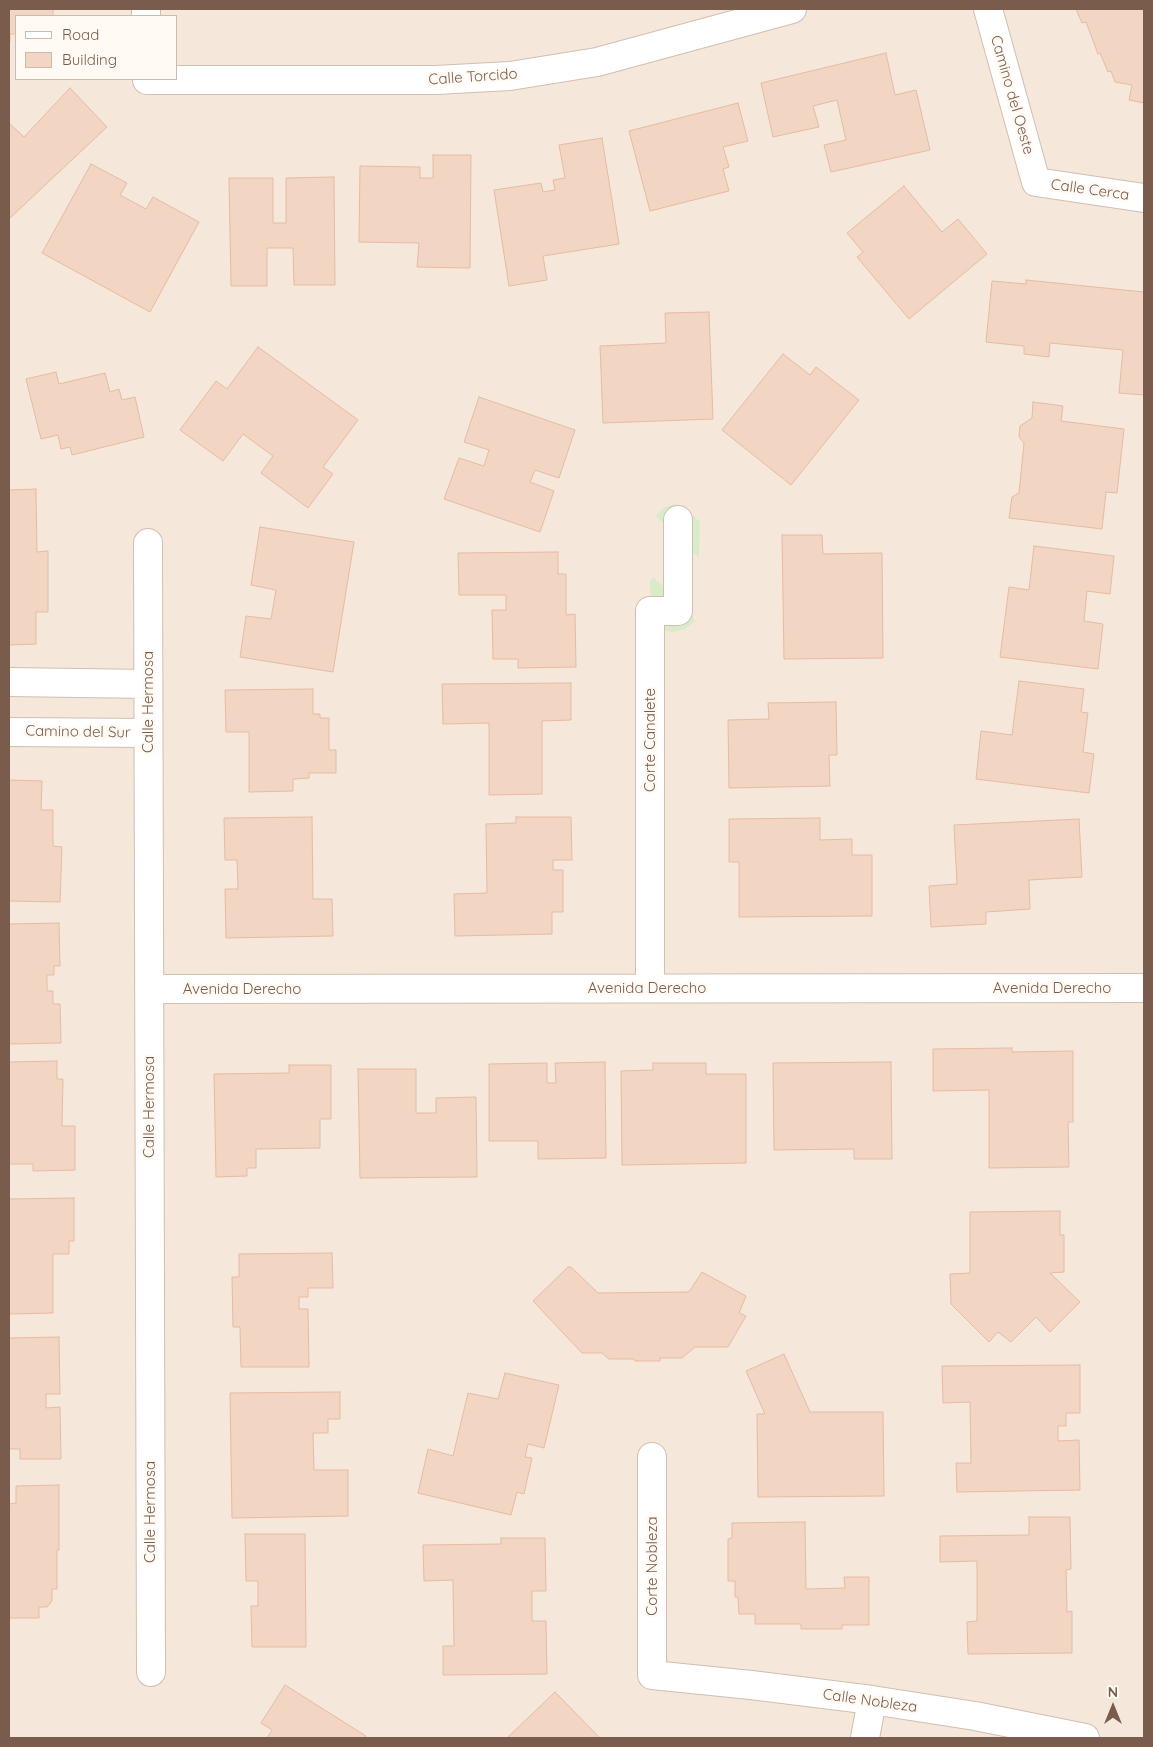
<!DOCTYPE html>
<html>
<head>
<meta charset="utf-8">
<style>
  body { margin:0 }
  #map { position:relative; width:1153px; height:1747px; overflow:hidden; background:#fdf6ec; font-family:Quicksand,sans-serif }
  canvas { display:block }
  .frame { position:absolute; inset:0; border:10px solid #7a5c4d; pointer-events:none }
  .legend { position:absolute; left:15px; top:15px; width:162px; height:65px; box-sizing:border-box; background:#fffaf3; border:1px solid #cabbb1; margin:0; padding:6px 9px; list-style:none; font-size:15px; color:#7a5c4d }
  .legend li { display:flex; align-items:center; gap:10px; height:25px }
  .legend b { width:25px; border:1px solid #cabbb1 }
  .north { position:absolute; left:1088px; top:1682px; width:50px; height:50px; -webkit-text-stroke:4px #fffaf3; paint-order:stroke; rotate:0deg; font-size:14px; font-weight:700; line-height:20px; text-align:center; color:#7a5c4d }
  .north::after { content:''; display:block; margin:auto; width:18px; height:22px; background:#7a5c4d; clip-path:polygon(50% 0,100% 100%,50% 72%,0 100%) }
</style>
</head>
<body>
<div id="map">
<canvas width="1153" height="1747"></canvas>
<div class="frame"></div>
<ul class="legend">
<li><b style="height:6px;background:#fff"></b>Road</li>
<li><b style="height:14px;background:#f3d5c3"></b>Building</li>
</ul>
<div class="north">N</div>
</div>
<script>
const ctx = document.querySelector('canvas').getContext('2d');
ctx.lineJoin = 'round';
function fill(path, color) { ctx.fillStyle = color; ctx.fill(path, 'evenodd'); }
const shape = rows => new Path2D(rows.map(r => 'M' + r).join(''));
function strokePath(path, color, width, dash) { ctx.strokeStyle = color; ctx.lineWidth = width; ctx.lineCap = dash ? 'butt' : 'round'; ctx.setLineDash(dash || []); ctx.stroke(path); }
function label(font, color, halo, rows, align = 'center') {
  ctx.font = font + ' Quicksand,sans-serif'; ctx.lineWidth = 5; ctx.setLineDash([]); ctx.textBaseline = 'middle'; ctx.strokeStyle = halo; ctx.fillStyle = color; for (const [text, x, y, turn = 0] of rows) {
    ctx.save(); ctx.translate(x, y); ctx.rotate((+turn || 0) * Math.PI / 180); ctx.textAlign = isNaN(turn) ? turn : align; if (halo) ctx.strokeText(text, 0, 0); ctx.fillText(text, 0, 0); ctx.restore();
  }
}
const residential = shape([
  [9,9,1144,9,1144,1738,9,1738],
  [16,16,176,16,176,79,16,79]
]);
const green = shape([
  [674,504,680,505,694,516,700,522,699,558,656,516,663,508],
  [653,577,690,611,695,621,685,629,673,632,667,631,659,626,651,617,650,582]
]);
const building = shape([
  [9,9,53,9,53,16,16,16,16,34,10,34,10,42,9,42,9,9],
  [1076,9,1144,9,1144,103,1129,100,1132,85,1115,82,1111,71,1108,72,1100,53,1098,54,1086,22,1082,23,1076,9],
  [886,53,895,95,916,90,930,150,831,172,824,145,846,140,837,100,813,106,819,127,773,137,761,83,886,53],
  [70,88,107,127,9,219,9,123,24,137,70,88],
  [738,103,748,141,723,147,729,167,723,169,729,191,650,211,629,131,738,103],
  [602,138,619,244,543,256,547,280,509,286,494,190,541,183,543,192,555,190,553,180,565,178,559,145,602,138],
  [433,155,471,155,470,268,417,267,419,243,359,242,360,166,420,167,420,178,433,178,433,155],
  [91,164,127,183,120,195,146,209,153,197,199,222,150,312,42,253,91,164],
  [334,177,335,285,294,285,293,248,267,248,267,286,231,286,229,178,273,178,273,223,286,223,286,178,334,177],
  [904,186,942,232,958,219,987,254,909,319,857,257,863,252,847,233,904,186],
  [1026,280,1144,292,1144,395,1119,393,1123,350,1050,343,1049,357,1024,354,1024,346,986,342,992,281,1026,284,1026,280],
  [709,312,713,419,603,423,600,346,666,343,665,313,709,312],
  [258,347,358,420,323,467,333,474,308,508,261,473,273,456,243,434,223,461,180,430,216,381,227,389,258,347],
  [783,354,810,375,816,367,859,400,791,485,722,430,783,354],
  [56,372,59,384,105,373,110,392,119,389,122,400,135,397,144,437,72,455,70,447,61,449,58,435,41,439,26,379,56,372],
  [479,397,575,430,559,478,535,470,530,482,554,491,540,532,444,499,459,458,484,466,489,450,464,442,479,397],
  [1033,402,1063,406,1061,421,1124,429,1117,493,1106,492,1102,529,1009,518,1012,497,1019,493,1024,443,1019,437,1020,426,1032,418,1033,402],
  [36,489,37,552,48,551,48,612,36,612,36,644,9,645,9,490,36,489],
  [260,527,354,542,333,672,240,657,246,616,271,619,276,590,251,585,260,527],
  [782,535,822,535,823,554,882,553,883,658,784,659,782,535],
  [1034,546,1114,556,1110,594,1087,591,1084,621,1103,624,1098,669,1000,657,1009,587,1029,590,1034,546],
  [558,552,558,574,566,574,566,615,575,614,576,667,518,668,518,659,493,659,492,610,506,610,506,595,459,595,458,553,558,552],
  [1019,681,1084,689,1081,712,1088,713,1083,752,1094,754,1089,793,976,779,981,731,1012,735,1019,681],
  [571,683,571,720,542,721,542,794,489,795,489,723,443,724,442,684,571,683],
  [313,689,313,714,320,714,320,718,329,718,329,750,336,750,336,773,309,773,309,778,293,779,293,791,249,792,249,732,226,732,225,690,313,689],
  [836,702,837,755,829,755,830,786,729,788,728,720,769,719,768,703,836,702],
  [9,780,42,781,41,810,53,810,53,846,62,847,60,902,9,901,9,780],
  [312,817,313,899,332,899,333,936,226,938,225,889,238,889,237,860,225,860,224,818,312,817],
  [516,817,571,817,572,860,553,860,553,870,563,870,563,912,552,912,552,934,455,936,454,894,487,893,486,824,516,823,516,817],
  [820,818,820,840,852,839,852,855,872,855,872,916,739,917,739,862,729,862,729,819,820,818],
  [1079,819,1082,877,1029,880,1030,909,986,912,986,924,931,927,929,886,957,884,954,825,1079,819],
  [59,923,60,966,54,966,54,975,47,975,47,991,53,991,53,1004,60,1004,61,1043,9,1044,9,924,59,923],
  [1012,1048,1012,1052,1073,1051,1073,1122,1068,1122,1069,1167,989,1168,989,1090,933,1091,933,1049,1012,1048],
  [57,1061,57,1079,63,1079,62,1126,75,1126,75,1170,33,1171,33,1164,9,1164,9,1062,57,1061],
  [605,1062,606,1158,538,1159,538,1141,489,1141,489,1064,547,1063,547,1083,556,1083,555,1063,605,1062],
  [891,1062,892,1159,854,1159,854,1149,774,1150,773,1063,891,1062],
  [653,1063,706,1063,706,1074,746,1074,746,1163,622,1165,621,1071,653,1070,653,1063],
  [289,1065,331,1065,331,1119,320,1119,320,1148,256,1149,256,1168,247,1168,247,1176,216,1177,214,1074,289,1073,289,1065],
  [358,1069,416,1069,416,1113,436,1113,436,1098,476,1097,477,1177,360,1178,358,1069],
  [74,1198,74,1241,69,1241,69,1254,53,1254,53,1313,9,1314,9,1199,74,1198],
  [1060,1211,1060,1235,1064,1235,1064,1272,1050,1273,1080,1302,1050,1332,1036,1317,1011,1342,998,1332,989,1342,951,1304,950,1274,970,1273,970,1212,1060,1211],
  [332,1253,333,1288,308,1288,308,1297,299,1297,299,1309,308,1309,309,1367,241,1367,240,1327,233,1327,232,1277,239,1277,239,1254,332,1253],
  [568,1267,571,1267,598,1293,689,1292,702,1272,746,1296,739,1313,746,1316,728,1347,695,1347,682,1358,660,1358,660,1361,635,1361,634,1359,609,1359,602,1353,582,1353,533,1301,568,1267],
  [59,1337,60,1394,46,1394,46,1408,60,1407,61,1459,20,1459,20,1449,9,1449,9,1338,59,1337],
  [784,1354,810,1412,883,1412,884,1496,758,1497,757,1414,765,1414,746,1371,784,1354],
  [1080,1365,1080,1413,1066,1413,1066,1426,1058,1426,1058,1441,1079,1440,1080,1490,957,1492,956,1463,971,1463,970,1402,943,1403,942,1366,1080,1365],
  [505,1373,559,1385,544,1448,528,1444,525,1457,532,1458,524,1494,517,1492,511,1515,418,1493,428,1449,453,1456,468,1393,498,1399,505,1373],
  [340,1392,340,1419,328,1419,328,1433,313,1433,314,1470,348,1470,348,1516,232,1518,230,1393,340,1392],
  [59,1485,59,1550,57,1550,57,1589,52,1589,52,1601,47,1607,39,1607,39,1618,9,1618,9,1504,16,1503,16,1486,59,1485],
  [1029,1517,1070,1517,1071,1569,1066,1570,1067,1612,1072,1611,1072,1653,968,1654,967,1622,977,1621,977,1561,940,1562,940,1536,1029,1535,1029,1517],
  [805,1522,806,1589,845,1588,844,1577,869,1577,869,1625,842,1625,842,1629,801,1629,801,1624,755,1624,755,1614,739,1614,738,1597,735,1597,735,1581,728,1581,728,1539,732,1538,732,1523,805,1522],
  [245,1534,305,1534,306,1647,252,1647,251,1606,258,1606,258,1581,246,1581,245,1534],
  [501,1538,545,1538,546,1591,532,1591,532,1621,546,1621,547,1674,443,1675,443,1646,454,1646,453,1580,424,1581,423,1545,501,1544,501,1538],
  [285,1685,366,1736,365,1738,267,1738,272,1730,261,1723,285,1685],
  [555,1692,600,1738,507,1738,555,1692]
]);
const minor = shape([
  [146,9,146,16],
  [988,9,1036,182,1144,198],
  [147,79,147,80,436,80,510,76,597,62,792,9],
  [148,543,151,1672],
  [9,682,148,684],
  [9,732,148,733],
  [650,988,650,611,678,611,678,520],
  [149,989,1144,988],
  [652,1457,652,1675,751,1685,872,1700,975,1716,1085,1738],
  [865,1738,872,1700]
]);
const streetNames = [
  ["Calle Torcido",473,77,-4],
  ["Camino del Oeste",1012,95,74],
  ["Calle Cerca",1090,190,8],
  ["Calle Hermosa",148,702,-90],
  ["Camino del Sur",78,732,1],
  ["Corte Canalete",650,740,-90],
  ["Avenida Derecho",647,988],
  ["Avenida Derecho",1052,988],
  ["Avenida Derecho",242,989],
  ["Calle Hermosa",149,1107,-90],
  ["Calle Hermosa",150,1512,-90],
  ["Corte Nobleza",652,1566,-90],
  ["Calle Nobleza",870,1701,8]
];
fill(residential, '#f5e8da');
fill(green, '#d8ecc9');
fill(building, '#f3d5c3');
strokePath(building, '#e6bba3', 1);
strokePath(minor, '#d1beb0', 30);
strokePath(minor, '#fff', 28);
label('15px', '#7a5c4d', '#fffaf3', streetNames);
</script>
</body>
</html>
